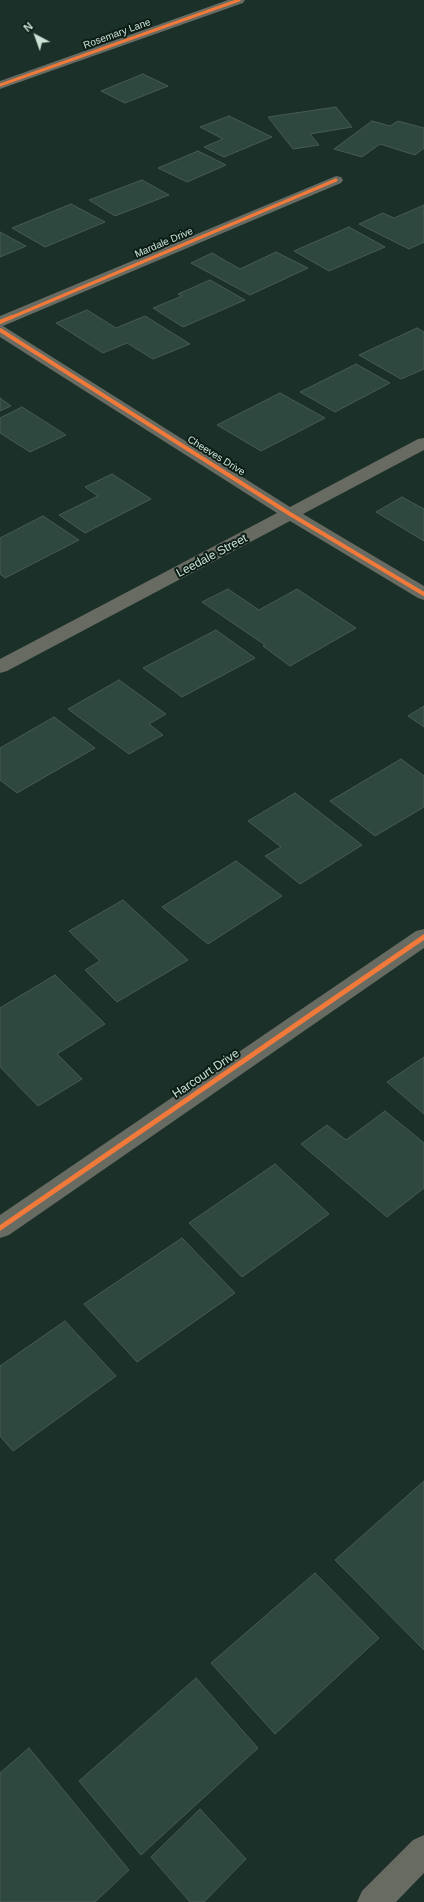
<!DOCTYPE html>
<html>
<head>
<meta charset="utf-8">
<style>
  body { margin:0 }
  #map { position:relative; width:424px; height:1902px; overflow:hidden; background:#1a3028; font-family:Arial,sans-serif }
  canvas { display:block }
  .north { position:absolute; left:16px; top:16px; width:40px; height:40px; -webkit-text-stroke:3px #0c1d16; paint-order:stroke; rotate:319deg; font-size:11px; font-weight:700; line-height:16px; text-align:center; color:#cde2d7 }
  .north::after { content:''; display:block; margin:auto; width:14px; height:18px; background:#cde2d7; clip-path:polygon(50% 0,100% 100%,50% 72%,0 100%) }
</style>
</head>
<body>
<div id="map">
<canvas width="424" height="1902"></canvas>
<div class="north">N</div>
</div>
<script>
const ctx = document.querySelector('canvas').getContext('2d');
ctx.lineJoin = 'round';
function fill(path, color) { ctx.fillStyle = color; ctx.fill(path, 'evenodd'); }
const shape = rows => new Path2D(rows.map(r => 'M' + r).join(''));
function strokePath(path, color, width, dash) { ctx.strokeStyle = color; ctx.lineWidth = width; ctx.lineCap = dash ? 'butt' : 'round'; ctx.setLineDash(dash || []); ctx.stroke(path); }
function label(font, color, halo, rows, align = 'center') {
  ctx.font = font + ' Arial,sans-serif'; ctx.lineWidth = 4; ctx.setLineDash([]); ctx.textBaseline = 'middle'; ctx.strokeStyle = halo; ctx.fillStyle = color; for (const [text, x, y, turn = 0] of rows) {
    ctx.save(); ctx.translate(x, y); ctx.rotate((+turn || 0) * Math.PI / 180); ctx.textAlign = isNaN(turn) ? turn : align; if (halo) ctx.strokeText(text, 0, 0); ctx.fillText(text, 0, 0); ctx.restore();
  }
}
const building = shape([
  [143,74,168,86,125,103,101,91,143,74],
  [336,107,352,127,310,134,319,145,293,149,268,117,336,107],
  [229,116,272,137,224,157,204,147,223,139,200,127,229,116],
  [372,121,390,126,398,121,424,128,424,148,415,155,380,144,362,157,334,149,372,121],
  [198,151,226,165,187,182,158,168,198,151],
  [142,180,169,195,115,216,89,200,142,180],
  [71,204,105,222,45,247,12,228,71,204],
  [424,205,424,242,409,249,359,224,383,213,394,218,424,205],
  [349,227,385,247,329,271,294,251,349,227],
  [0,232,26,246,0,257,0,232],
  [276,252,308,268,250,295,191,263,212,253,240,269,276,252],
  [210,280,245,300,183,327,153,308,182,296,178,294,210,280],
  [87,310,116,328,145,316,190,344,153,359,127,343,103,353,56,323,87,310],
  [417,328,424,332,424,369,401,379,359,355,417,328],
  [356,364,390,383,335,412,300,392,356,364],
  [280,393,325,418,261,451,217,425,280,393],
  [0,398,11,406,0,411,0,398],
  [22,407,66,435,30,452,0,433,0,418,22,407],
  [112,474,151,499,85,533,59,515,98,496,85,487,112,474],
  [402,497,424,509,424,541,376,512,402,497],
  [43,516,79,540,5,578,0,574,0,538,43,516],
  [228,589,259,610,297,589,356,628,290,666,263,646,265,645,202,602,228,589],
  [216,630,255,658,182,697,143,668,216,630],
  [119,680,166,714,149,724,163,735,129,754,68,709,119,680],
  [424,706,424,727,408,716,424,706],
  [54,717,95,748,17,793,0,780,0,748,54,717],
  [401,759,424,776,424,807,375,836,330,801,401,759],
  [295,793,362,845,300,884,265,856,281,847,248,821,295,793],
  [236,861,282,896,208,944,162,907,236,861],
  [123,900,188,960,117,1002,85,970,100,961,69,931,123,900],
  [55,975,105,1024,57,1054,82,1079,38,1106,0,1067,0,1008,55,975],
  [424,1057,424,1114,387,1082,424,1057],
  [385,1111,424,1143,424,1188,387,1217,301,1144,327,1125,346,1140,385,1111],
  [275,1164,329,1214,242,1277,189,1223,275,1164],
  [182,1238,235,1293,137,1362,84,1304,182,1238],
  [65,1321,116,1376,13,1451,0,1436,0,1366,65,1321],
  [424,1481,424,1650,335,1560,424,1481],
  [315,1573,379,1638,275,1734,211,1663,315,1573],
  [196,1678,258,1748,141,1855,79,1781,196,1678],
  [29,1748,129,1870,95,1902,0,1902,0,1773,29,1748],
  [200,1809,246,1859,204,1902,190,1902,151,1857,200,1809]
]);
const minor = shape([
  [228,0,245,0,243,3,0,89,0,81,228,0],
  [336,176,341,177,343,180,341,183,3,326,290,507,418,439,424,438,424,450,303,514,424,586,424,600,418,598,290,521,7,671,0,673,0,659,277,513,0,337,0,316,336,176],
  [424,929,424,948,9,1235,0,1238,0,1215,416,931,424,929],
  [424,1835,424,1873,396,1902,357,1902,362,1891,413,1840,424,1835]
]);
const cyclewayFar2 = shape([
  [0,85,239,0],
  [10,318,336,180]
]);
const cyclewayFar1 = shape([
  [0,322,12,317],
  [0,330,290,514,424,594]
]);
const cycleway = shape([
  [0,1228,424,937]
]);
const farStreetnames = [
  ["Rosemary Lane",117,34,-20],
  ["Mardale Drive",164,243,-23],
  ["Cheeves Drive",216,456,32]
];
const streetNames = [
  ["Leedale Street",212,556,-28],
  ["Harcourt Drive",206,1074,-34]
];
fill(building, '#2f483f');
strokePath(building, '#485a52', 1);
fill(minor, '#686b62');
strokePath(cyclewayFar2, '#f17a3a', 3);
strokePath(cyclewayFar1, '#f17a3a', 4);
strokePath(cycleway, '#f17a3a', 5);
label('10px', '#cde2d7', '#0c1d16', farStreetnames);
label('12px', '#cde2d7', '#0c1d16', streetNames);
</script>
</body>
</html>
